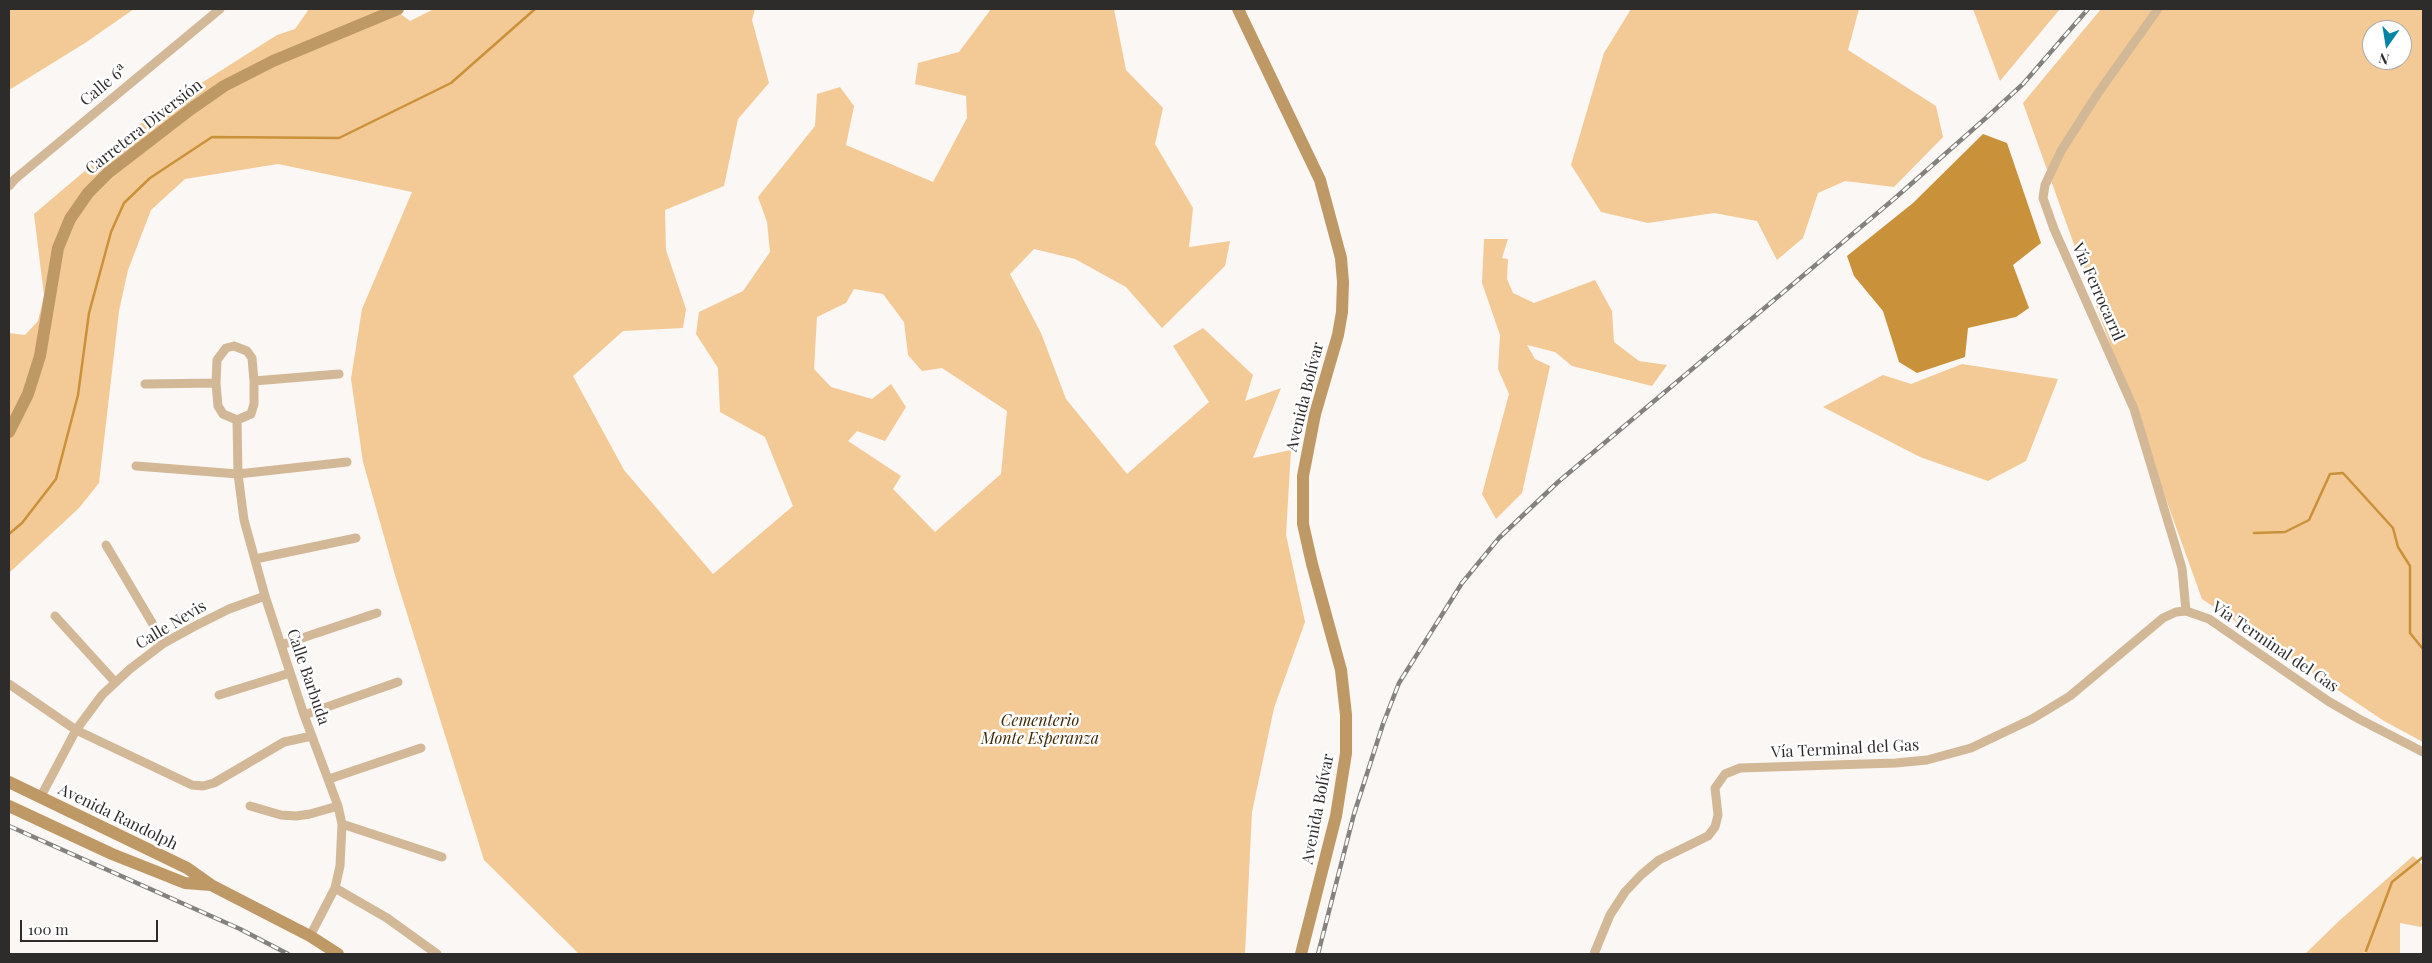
<!DOCTYPE html>
<html>
<head>
<meta charset="utf-8">
<style>
  body { margin:0 }
  #map { position:relative; width:2432px; height:963px; overflow:hidden; background:#faf7f4; font-family:"Playfair Display",serif }
  canvas { display:block }
  .frame { position:absolute; inset:0; border:10px solid #2d2c2a; pointer-events:none }
  .north { position:absolute; left:2362px; top:20px; width:50px; height:50px; box-sizing:border-box; background:#fff; border:1px solid #ababaa; border-radius:50%; rotate:193deg; font-size:14px; font-weight:700; line-height:20px; text-align:center; color:#2d2c2a }
  .north::after { content:''; display:block; margin:auto; width:18px; height:22px; background:#0085a7; clip-path:polygon(50% 0,100% 100%,50% 72%,0 100%) }
  .scale { position:absolute; left:20px; top:920px; width:138px; height:22px; box-sizing:border-box; border:2px solid #2d2c2a; border-top:0; padding-left:6px; font-size:15px; line-height:18px; white-space:nowrap; color:#2d2c2a; -webkit-text-stroke:4px #fff; paint-order:stroke }
</style>
</head>
<body>
<div id="map">
<canvas width="2432" height="963"></canvas>
<div class="frame"></div>
<div class="north">N</div>
<div class="scale">100 m</div>
</div>
<script>
const ctx = document.querySelector('canvas').getContext('2d');
ctx.lineJoin = 'round';
function fill(path, color) { ctx.fillStyle = color; ctx.fill(path, 'evenodd'); }
const shape = rows => new Path2D(rows.map(r => 'M' + r).join(''));
function strokePath(path, color, width, dash) { ctx.strokeStyle = color; ctx.lineWidth = width; ctx.lineCap = dash ? 'butt' : 'round'; ctx.setLineDash(dash || []); ctx.stroke(path); }
function label(font, color, halo, rows, align = 'center') {
  ctx.font = font + ' "Playfair Display",serif'; ctx.lineWidth = 5; ctx.setLineDash([]); ctx.textBaseline = 'middle'; ctx.strokeStyle = halo; ctx.fillStyle = color; for (const [text, x, y, turn = 0] of rows) {
    ctx.save(); ctx.translate(x, y); ctx.rotate((+turn || 0) * Math.PI / 180); ctx.textAlign = isNaN(turn) ? turn : align; if (halo) ctx.strokeText(text, 0, 0); ctx.fillText(text, 0, 0); ctx.restore();
  }
}
const green = shape([
  [9,9,134,9,85,43,9,90],
  [309,9,394,9,410,21,434,9,755,9,752,20,769,83,738,119,724,186,665,210,666,250,686,309,683,328,623,331,573,376,624,470,713,574,793,506,765,437,720,412,718,368,696,334,699,312,743,291,770,252,767,222,758,197,815,126,817,94,840,87,854,106,846,145,933,182,967,118,966,96,915,84,918,63,959,52,991,9,1114,9,1126,70,1163,108,1155,144,1193,208,1189,247,1230,241,1225,266,1162,328,1126,287,1075,259,1034,249,1010,274,1041,333,1066,399,1127,474,1209,402,1173,346,1203,328,1253,375,1245,401,1281,388,1253,458,1291,450,1286,535,1305,622,1274,708,1252,812,1245,954,579,954,484,860,395,575,363,462,351,379,362,309,412,192,278,164,185,179,151,210,128,270,119,311,99,483,79,508,9,573,9,333,25,335,38,321,44,295,34,214,151,115,277,35,295,29],
  [854,289,883,294,904,322,908,355,922,371,942,368,1007,411,1001,474,935,532,893,489,901,476,848,441,857,431,885,441,906,407,891,384,872,399,831,387,814,369,817,317,846,303],
  [1631,9,1859,9,1848,50,1936,106,1943,137,1894,187,1845,181,1818,193,1803,238,1777,260,1757,221,1714,213,1648,223,1601,212,1571,165,1604,53],
  [1973,9,2060,9,2000,81],
  [2101,9,2423,9,2423,742,2384,721,2202,599,2023,103],
  [2372,30,2402,30,2402,60,2372,60],
  [1484,239,1508,239,1502,258,1508,259,1507,279,1513,293,1534,303,1595,280,1612,311,1614,342,1639,361,1667,365,1652,386,1572,366,1555,352,1527,345,1535,359,1550,366,1522,493,1496,519,1482,494,1509,394,1498,369,1500,335,1482,283],
  [1962,364,2058,379,2026,461,1988,481,1920,457,1823,407,1883,375,1911,384],
  [2413,856,2423,865,2423,924,2421,927,2400,923,2400,954,2366,954,2366,952,2361,954,2305,954,2339,921]
]);
const water = shape([
  [1983,134,2007,143,2041,243,2013,265,2029,308,2016,317,1968,328,1965,357,1917,373,1899,362,1883,311,1854,276,1847,256,1913,203]
]);
const stream = shape([
  [2254,533,2285,532,2309,520,2330,474,2343,473,2393,528,2398,547,2410,566,2410,633,2423,649],
  [9,534,22,523,56,479,78,395,89,313,111,232,124,203,150,178,212,137,339,138,451,83,535,9],
  [2366,951,2392,882,2423,857]
]);
const street = shape([
  [2158,9,2098,93,2061,151,2045,185,2043,198,2054,229,2134,409,2182,568,2186,611],
  [9,186,15,179,220,9],
  [234,346,247,351,252,358,254,381,254,404,251,414,237,420,223,414,218,406,216,383,217,360,226,348,234,346],
  [254,381,339,374],
  [145,384,216,383],
  [237,420,238,474,244,520,265,596,304,715,338,806,342,824,340,866,335,888,310,936],
  [136,466,238,474,347,462],
  [106,545,164,643],
  [255,559,356,538],
  [55,616,115,682],
  [281,645,377,613],
  [9,684,76,730,192,785,203,786,214,783,284,742,312,736],
  [219,695,290,673],
  [304,715,398,682],
  [329,779,421,748],
  [40,798,76,730,102,695,130,669,164,643,195,626,229,609,265,596],
  [250,806,281,815,296,816,310,814,338,806],
  [342,824,442,857],
  [335,888,387,918,437,954],
  [1594,954,1610,915,1625,892,1641,875,1659,860,1708,836,1715,827,1718,815,1715,788,1725,774,1740,768,1896,763,1927,760,1971,748,2032,719,2070,696,2163,618,2176,612,2186,611,2209,619,2328,701,2359,719,2423,752]
]);
const secondary = shape([
  [1238,9,1320,180,1341,258,1343,282,1342,312,1338,335,1315,414,1303,476,1303,524,1312,564,1341,670,1346,715,1346,753,1336,816,1301,954],
  [9,432,28,394,40,356,58,248,70,219,88,193,108,173,191,109,224,86,273,61,398,9],
  [9,782,187,868,211,885,310,936,338,954],
  [9,806,112,854,185,883,211,885]
]);
const rail = shape([
  [9,826,240,929,288,954],
  [1318,954,1354,814,1383,724,1399,683,1462,583,1499,538,1558,482,1894,199,1987,117,2023,84,2088,9]
]);
const streetNames = [
  ["Calle 6ª",104,85,-40],
  ["Carretera Diversión",144,127,-38],
  ["Vía Ferrocarril",2098,292,66],
  ["Avenida Bolívar",1305,397,-76],
  ["Calle Nevis",171,625,-31],
  ["Vía Terminal del Gas",2275,647,34],
  ["Calle Barbuda",308,677,71],
  ["Vía Terminal del Gas",1845,749,-3],
  ["Avenida Bolívar",1318,809,-79],
  ["Avenida Randolph",118,817,26]
];
const parkNames = [
  ["Cementerio",1040,721],
  ["Monte Esperanza",1040,739]
];
fill(green, '#f3ca95');
fill(water, '#ca913b');
strokePath(stream, '#ca913b', 2.5);
strokePath(street, '#d3b897', 9);
strokePath(secondary, '#bf9965', 12);
strokePath(rail, '#84827f', 4.5);
strokePath(rail, '#fff', 2.5, [8]);
label('16px', '#2d2c2a', '#fff', streetNames);
label('italic 16px', '#3e2702', '#fff', parkNames);
</script>
</body>
</html>
